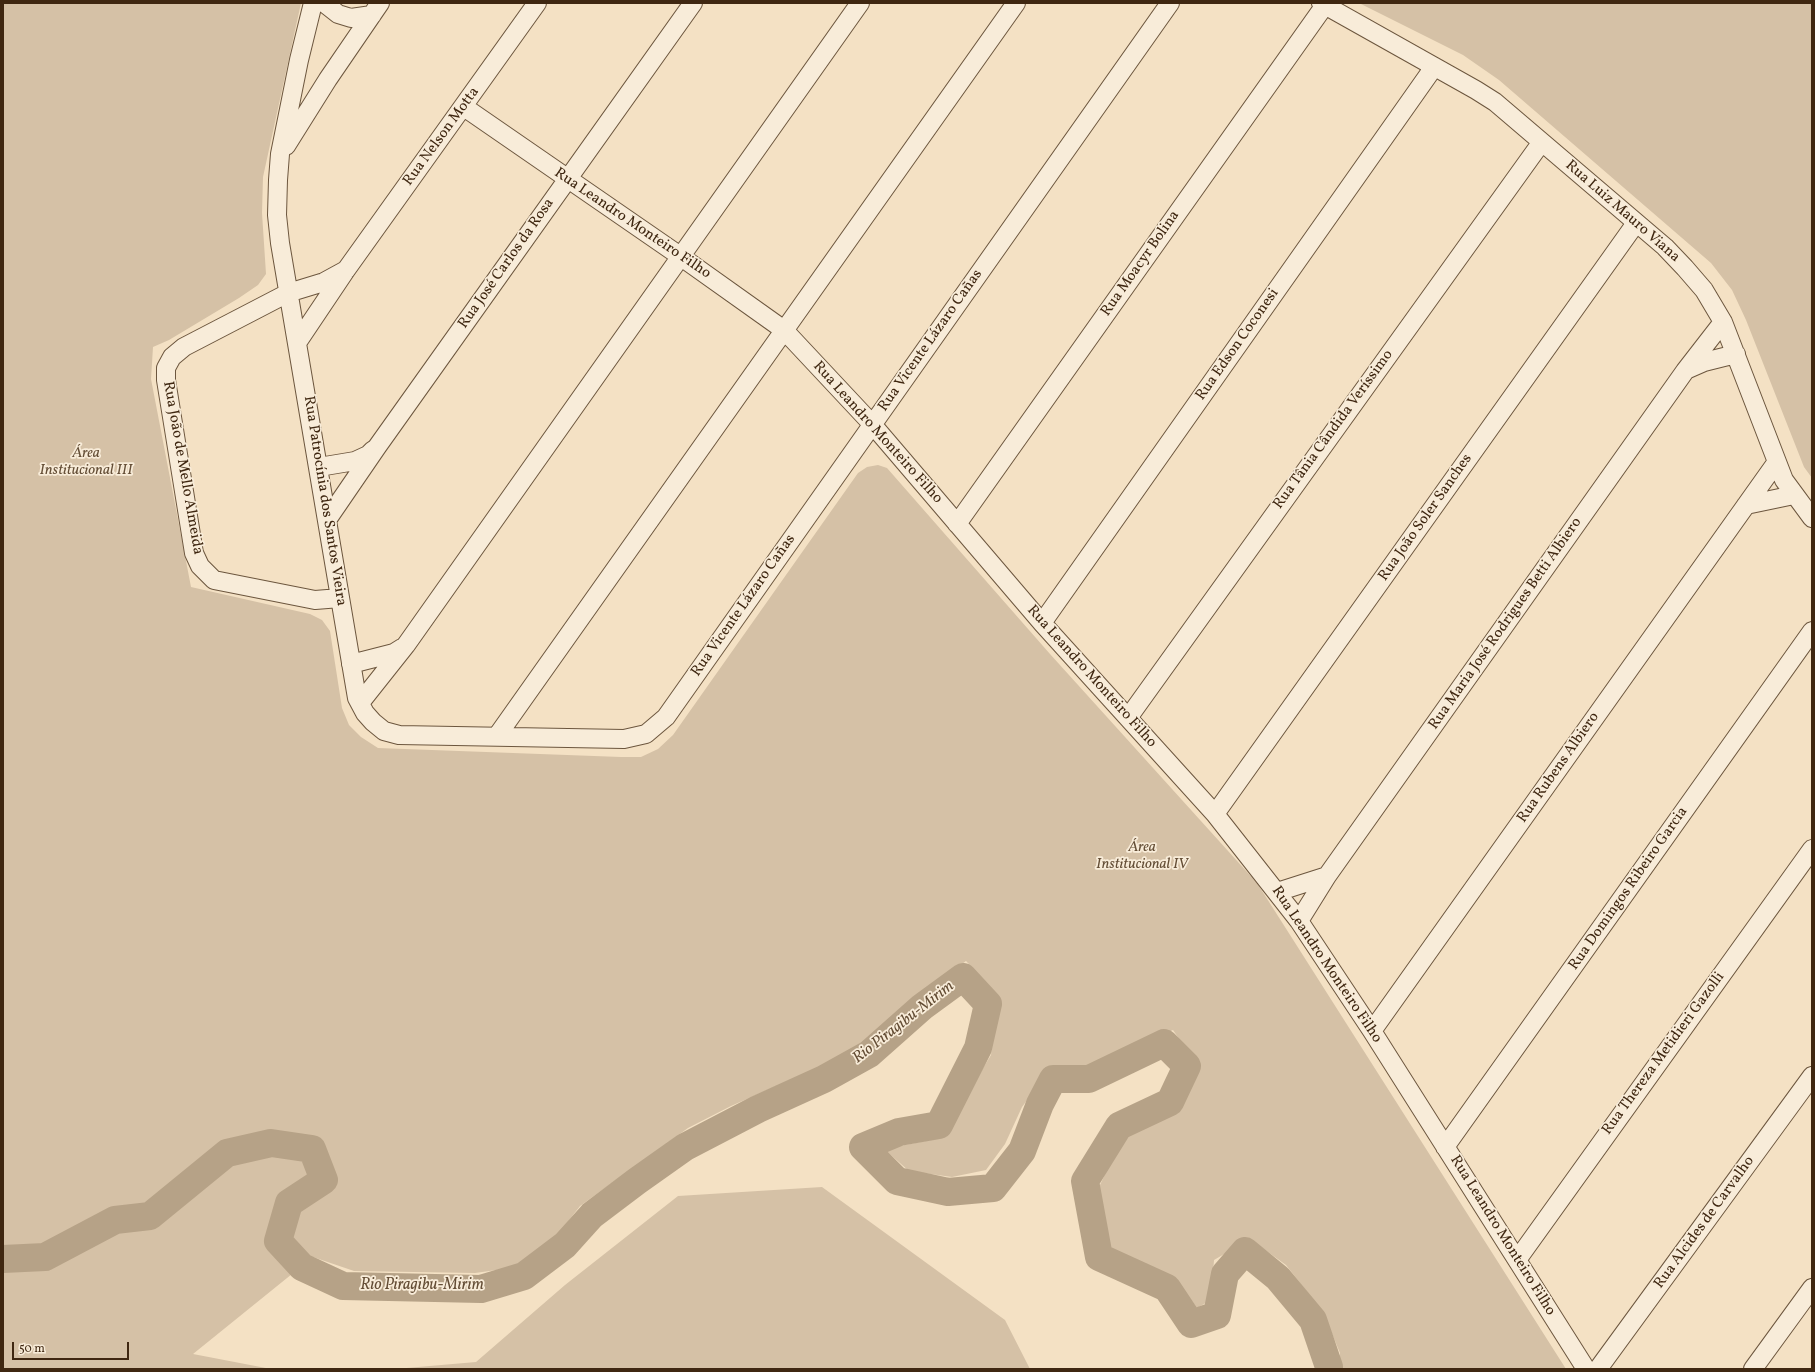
<!DOCTYPE html>
<html>
<head>
<meta charset="utf-8">
<style>
  body { margin:0 }
  #map { position:relative; width:1815px; height:1372px; overflow:hidden; background:#f4e1c4; font-family:Vollkorn,serif }
  canvas { display:block }
  .frame { position:absolute; inset:0; border:4px solid #3f2711; pointer-events:none }
  .scale { position:absolute; left:12px; top:1342px; width:117px; height:18px; box-sizing:border-box; border:2px solid #3f2711; border-top:0; padding-left:5px; font-size:12px; line-height:14px; white-space:nowrap; color:#3f2711; -webkit-text-stroke:3px #f8ecd9; paint-order:stroke }
</style>
</head>
<body>
<div id="map">
<canvas width="1815" height="1372"></canvas>
<div class="frame"></div>
<div class="scale">50 m</div>
</div>
<script>
const ctx = document.querySelector('canvas').getContext('2d');
ctx.lineJoin = 'round';
function fill(path, color) { ctx.fillStyle = color; ctx.fill(path, 'evenodd'); }
const shape = rows => new Path2D(rows.map(r => 'M' + r).join(''));
function strokePath(path, color, width, dash) { ctx.strokeStyle = color; ctx.lineWidth = width; ctx.lineCap = dash ? 'butt' : 'round'; ctx.setLineDash(dash || []); ctx.stroke(path); }
function label(font, color, halo, rows, align = 'center') {
  ctx.font = font + ' Vollkorn,serif'; ctx.lineWidth = 3.5; ctx.setLineDash([]); ctx.textBaseline = 'middle'; ctx.strokeStyle = halo; ctx.fillStyle = color; for (const [text, x, y, turn = 0] of rows) {
    ctx.save(); ctx.translate(x, y); ctx.rotate((+turn || 0) * Math.PI / 180); ctx.textAlign = isNaN(turn) ? turn : align; if (halo) ctx.strokeText(text, 0, 0); ctx.fillText(text, 0, 0); ctx.restore();
  }
}
const green = shape([
  [3,3,301,3,263,177,262,213,266,274,258,285,239,298,169,340,153,347,151,379,191,587,310,614,322,620,330,631,342,708,349,725,361,737,378,748,621,757,641,757,658,749,673,735,858,473,867,467,878,465,887,468,1050,654,1257,883,1566,1369,1340,1369,1340,1353,1323,1312,1286,1265,1250,1239,1214,1260,1211,1300,1197,1308,1176,1279,1110,1251,1099,1187,1124,1135,1179,1107,1199,1068,1173,1030,1086,1069,1053,1065,1022,1107,1005,1144,986,1170,952,1177,909,1171,884,1149,941,1138,991,1055,997,994,966,961,896,1012,864,1043,817,1068,731,1106,688,1128,580,1206,552,1242,518,1267,475,1273,354,1271,313,1257,193,1354,271,1369,3,1369],
  [1359,3,1812,3,1812,478,1804,467,1746,320,1732,290,1711,263,1499,80,1463,55],
  [822,1187,1005,1320,1030,1369,395,1369,476,1362,565,1285,678,1196]
]);
const river = shape([
  [3,1259,45,1257,115,1220,150,1216,227,1153,271,1143,312,1149,324,1180,289,1203,278,1241,302,1267,343,1286,481,1289,524,1276,565,1245,592,1215,637,1181,685,1147,758,1109,824,1079,869,1054,922,1007,963,977,988,1004,978,1048,939,1125,899,1132,863,1147,897,1181,948,1192,993,1188,1022,1151,1040,1104,1053,1079,1089,1079,1164,1043,1187,1066,1170,1102,1119,1126,1085,1181,1099,1257,1167,1288,1191,1324,1217,1315,1225,1274,1245,1251,1278,1278,1313,1320,1329,1367,1329,1369]
]);
const minor = shape([
  [313,3,299,60,280,154,278,180,277,215,280,243,357,698,365,713,373,722,384,731,399,735,624,739,646,734,666,717,1170,3],
  [324,3,338,14,351,18,372,15],
  [1321,3,1476,90,1495,102,1665,247,1685,268,1704,290,1723,322,1784,480,1812,518],
  [464,107,680,256,784,330,872,424,1042,623,1215,814,1299,921,1372,1031,1586,1369],
  [286,146,328,79,380,3],
  [297,343,346,270,537,3],
  [1688,369,1704,362,1736,354],
  [319,467,355,461,368,455,373,450],
  [1746,505,1794,495],
  [327,520,377,447,693,3],
  [957,524,1325,5],
  [340,598,315,600,214,580,200,566,194,553,166,380,166,368,172,357,184,347,288,293,324,282,346,270],
  [1042,623,1434,67],
  [351,664,394,653,402,648],
  [360,703,406,645,860,3],
  [1128,718,1541,143],
  [497,736,1016,3],
  [1215,814,1636,223],
  [1277,892,1327,876],
  [1299,921,1327,876,1685,371,1723,322],
  [1372,1031,1776,463],
  [1445,1147,1812,631],
  [1517,1260,1812,849],
  [1598,1369,1812,1076],
  [1753,1369,1812,1288]
]);
const streetNames = [
  ["Rua Nelson Motta",442,137,-54],
  ["Rua Luiz Mauro Viana",1622,212,41],
  ["Rua Leandro Monteiro Filho",632,224,34],
  ["Rua José Carlos da Rosa",507,264,-55],
  ["Rua Moacyr Bolina",1141,264,-55],
  ["Rua Vicente Lázaro Cañas",931,341,-55],
  ["Rua Edson Coconesi",1238,345,-55],
  ["Rua Tânia Cândida Veríssimo",1334,430,-54],
  ["Rua Leandro Monteiro Filho",877,433,48],
  ["Rua João de Mello Almeida",182,468,80],
  ["Rua Patrocínia dos Santos Vieira",324,501,81],
  ["Rua João Soler Sanches",1426,518,-55],
  ["Rua Vicente Lázaro Cañas",744,606,-55],
  ["Rua Maria José Rodrigues Betti Albiero",1506,624,-55],
  ["Rua Leandro Monteiro Filho",1091,677,48],
  ["Rua Rubens Albiero",1559,768,-55],
  ["Rua Domingos Ribeiro Garcia",1629,889,-55],
  ["Rua Leandro Monteiro Filho",1326,965,56],
  ["Rua Thereza Metidieri Gazolli",1664,1054,-54],
  ["Rua Alcides de Carvalho",1705,1223,-54],
  ["Rua Leandro Monteiro Filho",1502,1236,58]
];
const parkNames = [
  ["Área",86,454],
  ["Institucional III",86,471],
  ["Área",1142,848],
  ["Institucional IV",1142,865]
];
const waterNames = [
  ["Rio Piragibu-Mirim",904,1023,-38],
  ["Rio Piragibu-Mirim",422,1286]
];
fill(green, '#d5c1a6');
strokePath(river, '#b6a287', 28);
strokePath(minor, '#6c563e', 20);
strokePath(minor, '#f8ecd9', 18);
label('15px', '#3f2711', '#f8ecd9', streetNames);
label('italic 15px', '#644e36', '#f8ecd9', parkNames);
label('italic 16px', '#634c34', '#f8ecd9', waterNames);
</script>
</body>
</html>
